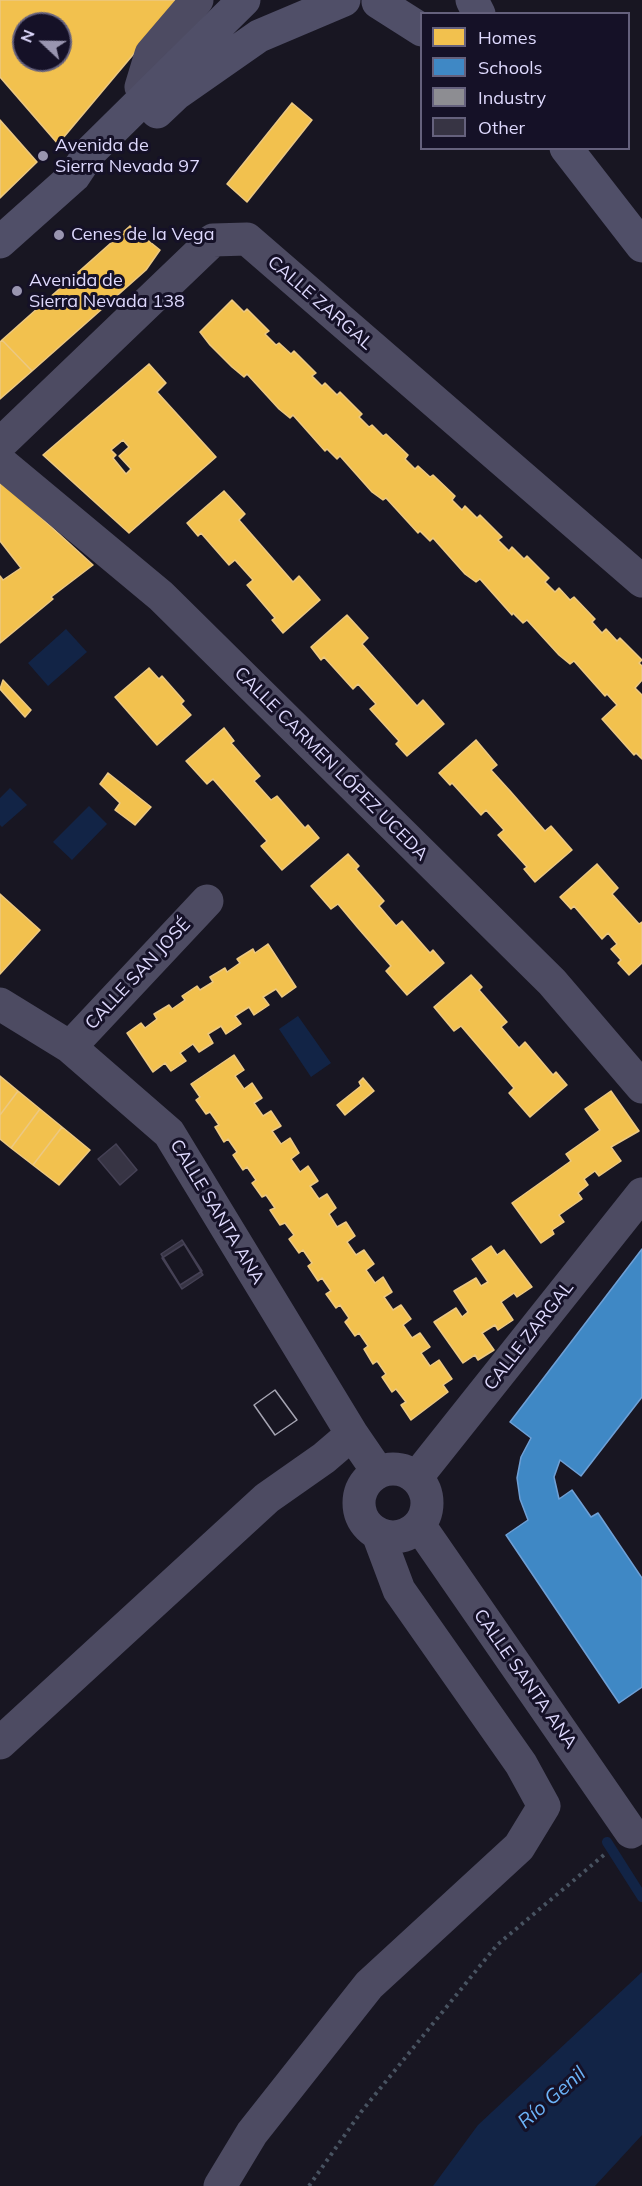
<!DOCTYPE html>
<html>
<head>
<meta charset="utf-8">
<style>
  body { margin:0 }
  #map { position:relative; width:642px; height:2186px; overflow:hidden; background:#181622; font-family:Mulish,sans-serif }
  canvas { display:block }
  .legend { position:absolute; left:420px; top:12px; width:210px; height:138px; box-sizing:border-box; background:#151127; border:2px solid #65617d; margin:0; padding:8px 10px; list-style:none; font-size:18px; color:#ded9fd }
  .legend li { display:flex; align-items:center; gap:12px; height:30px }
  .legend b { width:30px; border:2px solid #65617d }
  .north { position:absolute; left:12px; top:12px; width:60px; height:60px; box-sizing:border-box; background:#151127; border:2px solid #65617d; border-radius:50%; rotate:292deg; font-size:16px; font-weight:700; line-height:24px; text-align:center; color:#ded9fd }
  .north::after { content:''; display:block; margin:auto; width:21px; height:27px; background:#9995b0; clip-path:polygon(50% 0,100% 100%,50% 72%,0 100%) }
</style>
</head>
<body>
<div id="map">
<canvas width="642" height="2186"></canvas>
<ul class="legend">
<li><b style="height:16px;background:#f2c14e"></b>Homes</li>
<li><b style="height:16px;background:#3f88c5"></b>Schools</li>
<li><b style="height:16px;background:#8d8d92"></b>Industry</li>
<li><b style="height:16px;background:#373444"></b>Other</li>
</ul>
<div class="north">N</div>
</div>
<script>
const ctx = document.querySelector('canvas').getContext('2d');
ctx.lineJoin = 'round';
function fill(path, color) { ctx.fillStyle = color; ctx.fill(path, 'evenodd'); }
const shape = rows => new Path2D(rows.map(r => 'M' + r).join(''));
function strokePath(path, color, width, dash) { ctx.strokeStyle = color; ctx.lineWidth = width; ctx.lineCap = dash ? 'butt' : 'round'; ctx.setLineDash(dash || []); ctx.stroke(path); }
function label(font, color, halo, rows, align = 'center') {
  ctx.font = font + ' Mulish,sans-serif'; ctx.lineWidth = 6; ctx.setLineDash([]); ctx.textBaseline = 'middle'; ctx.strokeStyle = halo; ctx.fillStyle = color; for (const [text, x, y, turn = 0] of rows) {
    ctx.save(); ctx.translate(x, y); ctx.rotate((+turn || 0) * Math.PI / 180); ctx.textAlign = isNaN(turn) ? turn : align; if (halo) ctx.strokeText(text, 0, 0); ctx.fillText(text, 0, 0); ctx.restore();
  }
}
const water = shape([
  [66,629,87,652,48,686,28,663],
  [10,788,27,805,2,827,0,825,0,798],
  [89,806,107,824,72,860,53,842],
  [298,1016,331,1063,311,1077,279,1029],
  [642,1972,642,2135,595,2186,433,2186,478,2125]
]);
const homes = shape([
  [0,0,179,0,58,144,0,77,0,0],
  [24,24,60,24,60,60,24,60,24,24],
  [292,103,312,120,247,202,227,184,292,103],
  [0,120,37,162,0,198,0,120],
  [130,226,160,250,146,270,32,371,2,340,130,226],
  [232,300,244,312,247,309,269,331,265,334,276,345,279,343,291,354,294,351,316,373,312,376,322,386,325,383,337,395,340,392,362,414,359,417,369,427,372,425,383,436,386,434,408,455,405,459,415,469,418,466,430,477,433,475,455,496,452,500,462,510,465,506,477,518,480,515,502,537,498,540,509,551,512,547,524,559,527,556,549,578,545,582,555,592,559,588,570,600,574,597,595,619,592,622,602,633,606,629,617,641,620,638,642,660,639,663,642,666,642,680,635,688,642,695,642,759,636,753,634,755,602,719,617,705,607,694,605,696,574,661,570,664,559,655,527,620,523,623,513,613,512,615,480,579,476,582,465,574,433,538,430,541,420,531,418,533,386,498,383,500,372,492,340,456,337,459,327,449,325,451,293,415,290,418,279,409,247,374,244,377,232,367,210,345,200,332,232,300],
  [2,340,32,371,0,399,0,342,2,340],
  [149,364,166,383,157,392,216,457,129,533,43,455,149,364],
  [123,440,129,447,119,456,131,469,126,474,113,458,116,455,111,450,123,440],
  [0,480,93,565,51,597,53,599,0,643,0,576,3,580,21,568,0,541,0,480],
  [224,491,245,514,239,520,273,559,293,582,299,576,320,600,283,633,272,620,275,618,247,585,253,580,235,560,229,565,201,533,198,536,187,523,224,491],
  [347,615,368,638,362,644,417,706,423,700,444,724,407,756,396,744,399,741,370,709,376,704,358,684,353,689,324,657,321,660,311,647,347,615],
  [149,668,159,679,162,676,184,701,181,704,191,715,157,745,115,697,149,668],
  [3,680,31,710,25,717,0,689,3,680],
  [224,728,234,741,231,743,260,776,254,781,271,800,277,796,305,828,308,825,319,838,282,870,261,846,267,841,213,779,207,784,186,761,224,728],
  [476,740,497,765,491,770,511,792,545,831,551,826,572,850,535,882,524,869,527,867,498,835,504,830,486,810,481,815,452,783,450,785,439,773,476,740],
  [108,773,151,807,135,825,115,810,120,803,100,784,108,773],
  [348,854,359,866,356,869,384,901,379,906,396,926,402,921,430,953,433,950,444,963,407,995,386,971,391,966,358,928,338,904,331,909,311,886,348,854],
  [597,864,618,888,612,894,639,924,642,922,642,963,629,975,618,963,621,960,611,949,617,944,608,933,602,939,574,906,571,909,560,897,597,864],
  [0,894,40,930,0,974,0,894],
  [268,944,296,987,282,997,276,989,263,997,269,1005,254,1015,249,1007,235,1016,241,1024,226,1034,221,1026,208,1034,213,1043,199,1052,193,1044,180,1053,186,1061,171,1071,165,1063,153,1072,127,1033,141,1023,145,1028,157,1019,154,1014,169,1005,172,1009,185,1000,182,996,197,986,200,990,213,982,210,977,225,968,227,972,240,963,237,959,253,949,255,953,268,944],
  [471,975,482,987,479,990,507,1022,501,1027,519,1048,525,1042,553,1075,556,1072,567,1085,530,1117,509,1093,514,1088,461,1026,454,1031,434,1007,471,975],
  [234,1055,244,1070,235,1076,244,1089,252,1083,262,1098,254,1103,263,1116,271,1111,281,1126,272,1131,281,1144,290,1138,299,1153,291,1159,300,1172,308,1166,318,1181,310,1186,319,1199,327,1194,336,1208,329,1214,337,1227,346,1222,355,1236,347,1242,356,1255,364,1250,374,1264,366,1270,375,1283,383,1277,392,1292,384,1297,393,1310,401,1305,411,1319,403,1325,412,1338,420,1333,430,1347,421,1353,430,1366,439,1360,452,1379,443,1385,448,1392,411,1420,401,1405,406,1402,396,1389,392,1392,382,1377,386,1374,377,1361,373,1364,364,1349,368,1346,359,1333,355,1336,345,1322,349,1318,340,1305,336,1308,326,1294,331,1291,322,1278,318,1281,308,1266,312,1263,303,1250,299,1253,289,1239,294,1235,285,1223,280,1225,270,1210,275,1208,266,1195,262,1197,252,1183,256,1180,247,1167,243,1170,233,1155,237,1152,228,1139,224,1142,215,1127,219,1125,210,1112,206,1114,196,1100,200,1097,191,1084,234,1055],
  [0,1076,18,1091,0,1115,0,1076],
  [363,1078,374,1091,345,1115,337,1105,361,1086,359,1082,363,1078],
  [18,1091,40,1109,11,1148,0,1139,0,1115,18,1091],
  [611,1091,639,1131,611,1147,621,1161,599,1176,595,1171,584,1179,588,1185,578,1193,582,1199,559,1215,564,1222,552,1230,554,1234,541,1243,512,1203,571,1161,566,1154,600,1130,585,1109,611,1091],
  [40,1109,62,1127,33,1165,11,1148,40,1109],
  [62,1127,90,1150,59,1185,33,1165,62,1127],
  [491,1246,497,1255,504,1250,532,1287,517,1297,514,1293,501,1302,513,1320,498,1330,495,1325,482,1333,494,1350,478,1360,475,1355,463,1363,434,1322,456,1308,462,1317,468,1312,454,1291,476,1278,481,1286,488,1282,472,1259,491,1246]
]);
const schools = shape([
  [642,1249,642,1397,581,1476,560,1460,554,1477,559,1499,572,1490,591,1517,598,1513,642,1578,642,1687,619,1703,506,1535,528,1520,520,1499,517,1478,521,1457,531,1438,510,1422,642,1249]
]);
const industry = shape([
  [275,1390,297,1420,275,1435,254,1405,275,1390],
  [275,1390,297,1420,275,1435,254,1405,275,1390]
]);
const stream = shape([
  [607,1842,642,1897]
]);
const building = shape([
  [116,1144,137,1170,120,1185,98,1159,116,1144],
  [182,1240,202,1271,180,1285,161,1254,182,1240],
  [184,1244,203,1275,182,1289,162,1258,184,1244]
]);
const path = shape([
  [309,2186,361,2112,497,1945,605,1854]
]);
const street = shape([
  [146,96,141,87,151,54,197,0],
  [0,444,213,240,247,239,642,581],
  [0,462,161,596,552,982,642,1087],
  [0,1004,70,1047,169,1133,352,1434,378,1472],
  [70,1047,207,901],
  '359 1503a34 34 0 1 1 68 0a34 34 0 1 1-68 0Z',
  [416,1478,642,1194],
  [419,1525,631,1832],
  [0,1743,267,1498,324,1458,352,1434],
  [220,2186,252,2133,369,1985,519,1847,544,1806,521,1764,399,1590,378,1534]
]);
const secondary = shape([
  [472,0,479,14],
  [378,2,422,30],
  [157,112,176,94,259,36,344,0],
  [566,148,642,246],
  [0,242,74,176,90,152,244,0]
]);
const markers = [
  [43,156,6,"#9995b0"],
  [59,235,6,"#9995b0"],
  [17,291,6,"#9995b0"]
];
const poiNames = [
  ["Avenida de",55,146],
  ["Sierra Nevada 97",55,167],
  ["Cenes de la Vega",71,235],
  ["Avenida de",29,281],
  ["Sierra Nevada 138",29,302]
];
const streetNames = [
  ["CALLE ZARGAL",320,303,41],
  ["CALLE CARMEN LÓPEZ UCEDA",331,764,45],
  ["CALLE SAN JOSÉ",138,974,-47],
  ["CALLE SANTA ANA",217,1212,59],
  ["CALLE ZARGAL",529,1336,-52],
  ["CALLE SANTA ANA",525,1679,55]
];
const waterNames = [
  ["Río Genil",552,2098,-41]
];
fill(water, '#122446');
fill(homes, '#f2c14e');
strokePath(homes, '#ecc882', 1.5);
fill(schools, '#3f88c5');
strokePath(schools, '#6fa0d6', 1.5);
fill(industry, '#8d8d92');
strokePath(industry, '#a5a4b2', 1.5);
strokePath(stream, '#122446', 10);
fill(building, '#373444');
strokePath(building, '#454155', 1.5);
strokePath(path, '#485361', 4, [3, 4.5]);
strokePath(street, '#4d4b62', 33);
strokePath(secondary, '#504f68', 33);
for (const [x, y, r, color] of markers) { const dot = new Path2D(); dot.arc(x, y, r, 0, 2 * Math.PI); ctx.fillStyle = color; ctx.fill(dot); strokePath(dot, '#151127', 2); }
label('18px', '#ded9fd', '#151127', poiNames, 'left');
label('18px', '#ded9fd', '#151127', streetNames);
label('italic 20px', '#6cb3f8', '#151127', waterNames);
</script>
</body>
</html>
